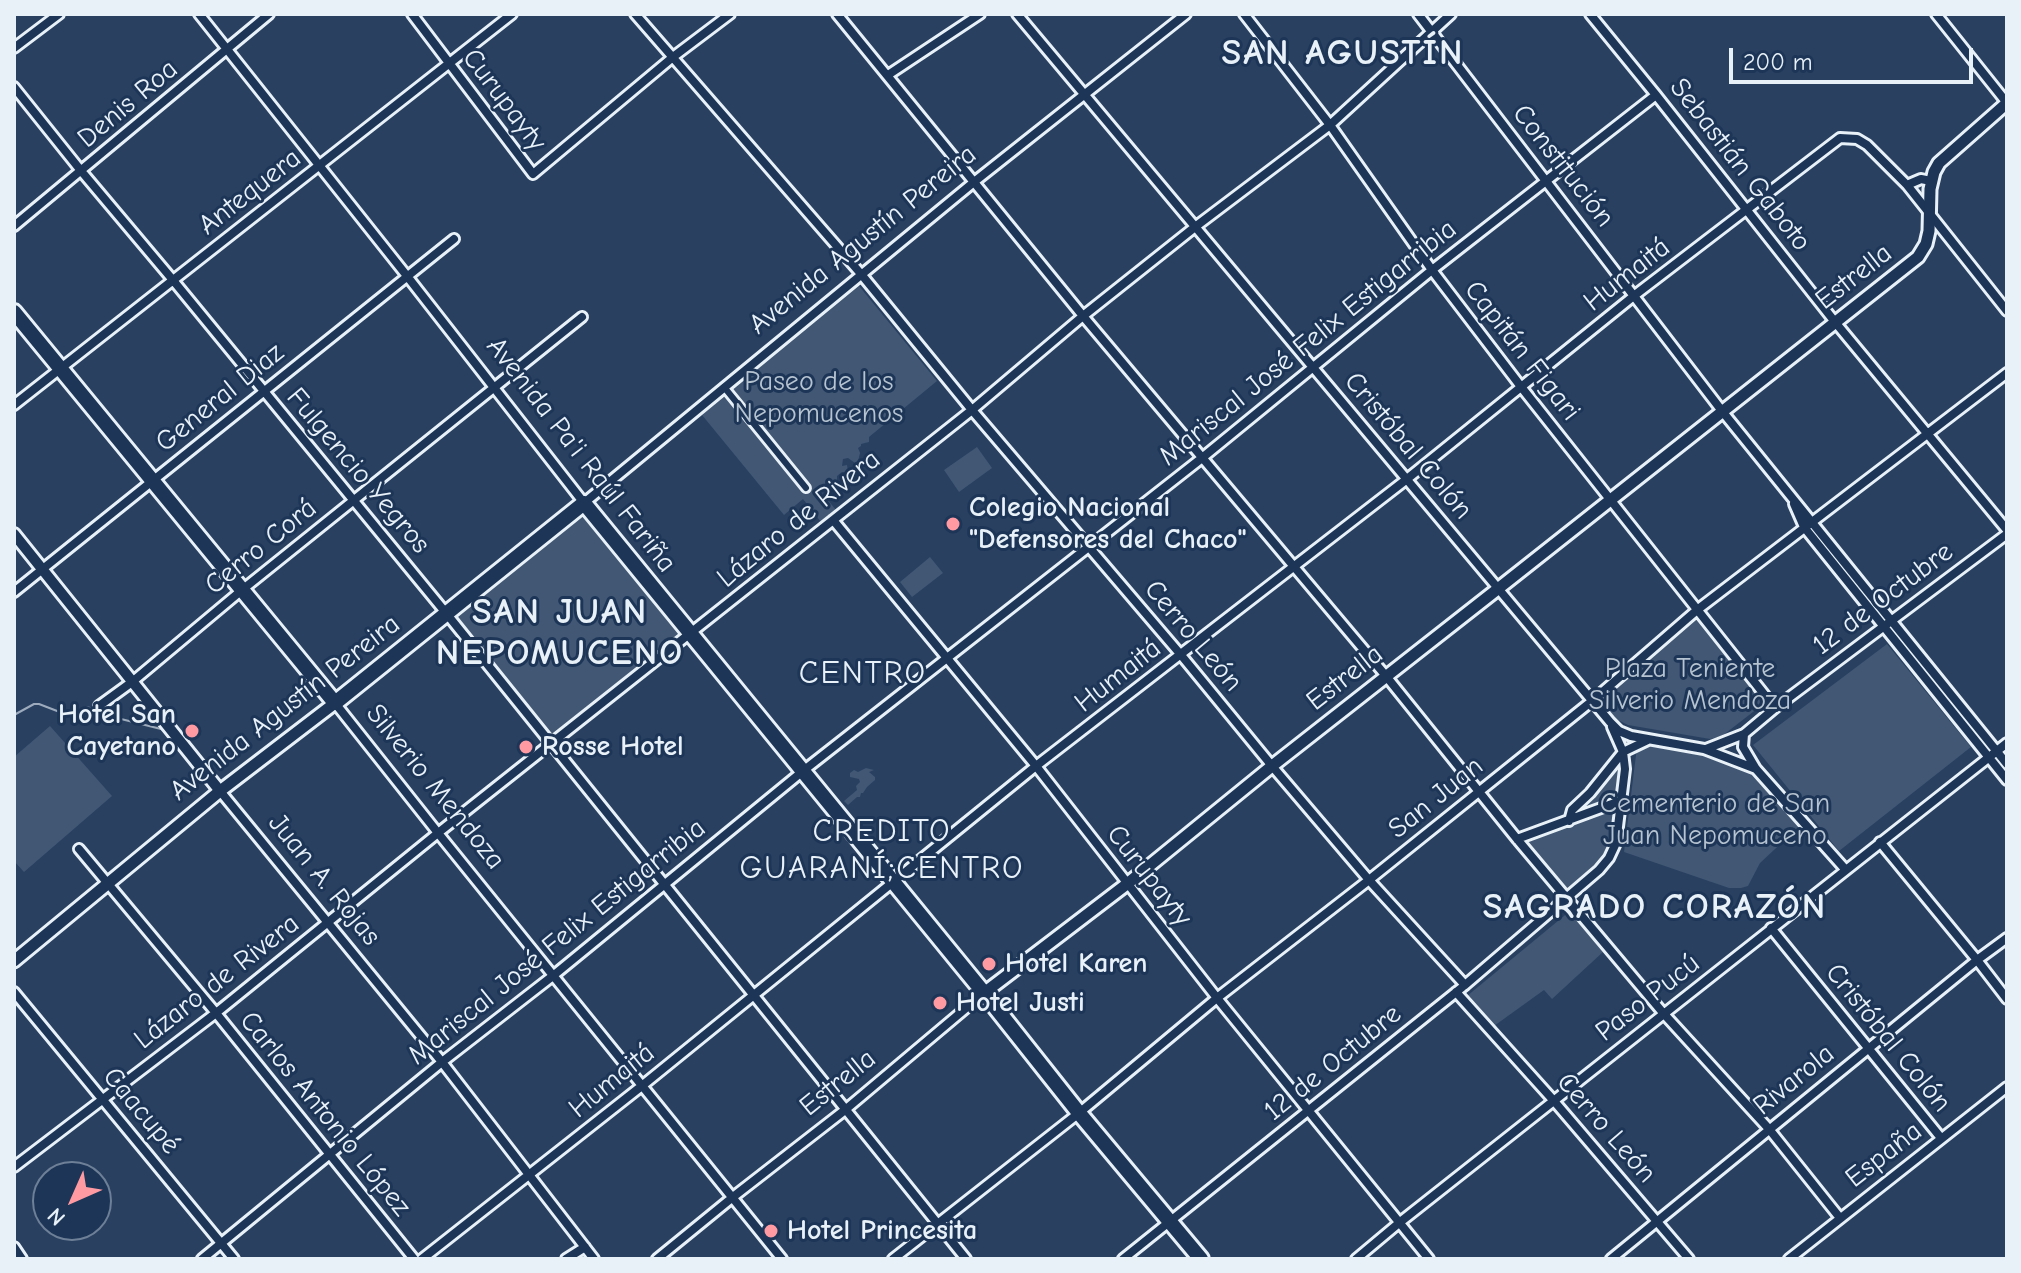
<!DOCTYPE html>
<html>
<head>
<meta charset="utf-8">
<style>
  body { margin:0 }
  #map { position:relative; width:2021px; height:1273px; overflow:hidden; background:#294061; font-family:"Comic Neue",sans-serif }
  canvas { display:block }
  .frame { position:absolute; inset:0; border:16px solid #e8f1f8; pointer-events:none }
  .north { position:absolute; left:32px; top:1161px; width:80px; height:80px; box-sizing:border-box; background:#1d3557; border:2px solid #6e8097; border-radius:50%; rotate:225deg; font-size:22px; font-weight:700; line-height:32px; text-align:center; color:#e8f1f8 }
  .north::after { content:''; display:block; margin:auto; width:28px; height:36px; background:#ff9aa2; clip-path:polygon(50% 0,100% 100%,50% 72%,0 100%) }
  .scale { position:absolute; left:1729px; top:48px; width:244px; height:36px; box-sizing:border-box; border:4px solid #e8f1f8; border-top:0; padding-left:10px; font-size:24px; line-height:28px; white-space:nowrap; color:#e8f1f8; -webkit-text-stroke:6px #1d3557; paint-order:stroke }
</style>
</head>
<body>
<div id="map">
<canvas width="2021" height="1273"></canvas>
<div class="frame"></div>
<div class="north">N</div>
<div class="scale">200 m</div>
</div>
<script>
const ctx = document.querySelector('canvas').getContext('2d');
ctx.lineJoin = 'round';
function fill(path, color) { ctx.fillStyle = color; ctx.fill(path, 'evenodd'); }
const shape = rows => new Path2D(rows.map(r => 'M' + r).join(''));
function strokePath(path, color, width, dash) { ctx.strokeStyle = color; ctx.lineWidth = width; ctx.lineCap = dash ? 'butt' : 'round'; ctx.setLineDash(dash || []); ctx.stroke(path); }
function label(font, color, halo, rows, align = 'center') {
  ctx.font = font + ' "Comic Neue",sans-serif'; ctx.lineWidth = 6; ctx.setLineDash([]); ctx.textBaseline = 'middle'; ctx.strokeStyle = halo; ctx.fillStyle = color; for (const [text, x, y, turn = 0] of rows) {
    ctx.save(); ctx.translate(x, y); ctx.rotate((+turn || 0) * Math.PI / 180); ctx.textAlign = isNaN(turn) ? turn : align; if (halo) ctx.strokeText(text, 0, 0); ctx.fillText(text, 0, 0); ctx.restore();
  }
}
const green = shape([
  [859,286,937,381,869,437,869,442,861,444,861,446,858,448,860,453,858,461,855,463,848,458,843,459,842,466,847,465,848,472,842,472,837,476,837,480,834,483,831,480,826,480,822,493,836,510,821,522,803,499,784,515,702,415],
  [977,447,992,468,959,492,944,470],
  [583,505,689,634,551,741,448,613],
  [930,557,943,573,912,597,900,582],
  [1696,618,1701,619,1763,698,1762,705,1722,736,1710,739,1628,725,1616,719,1598,700,1599,693],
  [1887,644,1971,747,1839,851,1753,745],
  [50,726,112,796,24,872,14,861,14,757],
  [1649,738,1755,771,1803,823,1760,863,1748,886,1741,888,1729,888,1624,852,1637,747],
  [1618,759,1625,769,1609,858,1567,898,1517,839,1568,821],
  [866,768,874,770,869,772,875,777,875,780,867,787,863,793,861,793,860,797,857,797,848,805,844,801,857,790,856,786,860,782,859,779,850,777,850,773,854,770,858,772],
  [1570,911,1603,952,1552,999,1544,990,1494,1026,1467,996]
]);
const stream = shape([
  [14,715,34,704,39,704,70,716,74,716,87,707,113,717,165,730]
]);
const pedestrian = shape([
  [724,387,806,488]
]);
const minor = shape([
  [199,14,407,276,584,503,974,182,1186,14],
  [412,14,533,174,673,57,730,14],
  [635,14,861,274,972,410,1181,655,1272,766,1369,880,1465,985],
  [837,14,1083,316,1386,676,1517,839,1664,1014,1769,1129,1840,1218],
  [1017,14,1610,722,1619,731,1631,736,1704,749,1756,769],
  [1244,14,1330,125,1432,270,1522,388,1775,708],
  [1418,14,1722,411,2007,764],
  [1590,14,1656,95,1835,322,2007,530],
  [1936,14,2007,103],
  [14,48,59,14],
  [888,75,980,14],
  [14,87,82,172,172,279,446,613,966,1259],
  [1907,185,1921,179,1931,181],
  [14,226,269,14],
  [14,405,512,14],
  [1794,504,1804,527,2007,780],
  [833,520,1036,766,1217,998,1429,1259],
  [14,592,454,239],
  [335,703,438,833,782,1259],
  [99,706,132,682,242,590,582,317],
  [1744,734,1743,747,1756,769,1845,869],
  [1706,749,1744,734,1775,708,2007,534],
  [220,791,442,1062,594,1259],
  [1569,821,1572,810,1590,793,1623,752,1648,740],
  [1517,839,1620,801],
  [1880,842,1977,960,2007,999],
  [79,849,216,1013,414,1259],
  [1771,928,1941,1138],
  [14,992,234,1259],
  [1456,992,1554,1101,1689,1259],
  [14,1167,216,1013,438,833,972,410,1083,316,1195,227,1330,125,1451,14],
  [14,1247,22,1259],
  [202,1259,442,1062,554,975,803,771,1202,458,1432,270,1656,95],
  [422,1259,643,1085,1036,766,1407,479,1635,295,1840,138,1857,139,1867,145,1907,185,2007,311],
  [566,1259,585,1247],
  [657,1259,733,1197,845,1110,984,993],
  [893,1259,1079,1113,1217,998,1369,880,1592,701,1697,610,2007,373],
  [1123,1259,1465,985,1599,870,1609,858,1616,843,1625,769,1623,752,1612,727],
  [1356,1259,1399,1223,2007,743],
  [1611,1259,1977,960,2007,938],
  [1789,1259,2007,1087]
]);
const tertiary = shape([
  [14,534,220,791]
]);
const secondary = shape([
  [14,961,220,791,335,703],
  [984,993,1127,884,1272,766,1499,588,1918,257,1926,244,1929,231,1930,189,1934,172,1939,163,2007,103]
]);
const trunk = shape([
  [14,312,335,703,584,503,984,993,1079,1113,1201,1259]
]);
const markers = [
  [953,524,8,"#ff9aa2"],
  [192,731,8,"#ff9aa2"],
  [526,747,8,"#ff9aa2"],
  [989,964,8,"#ff9aa2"],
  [940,1003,8,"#ff9aa2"],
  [771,1231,8,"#ff9aa2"]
];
const streetNames = [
  ["Curupayty",504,100,53],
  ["Denis Roa",128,104,-40],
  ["Sebastián Gaboto",1740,165,52],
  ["Constitución",1563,166,52],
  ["Antequera",250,192,-38],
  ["Avenida Agustín Pereira",863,240,-39],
  ["Humaitá",1627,275,-38],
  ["Estrella",1854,277,-38],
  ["Mariscal José Felix Estigarribia",1308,343,-39],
  ["Capitán Figari",1522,351,52],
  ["General Diaz",220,398,-39],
  ["Cristóbal Colón",1408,446,50],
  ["Avenida Pa'i Raúl Fariña",581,455,52],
  ["Fulgencio Yegros",358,471,50],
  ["Lázaro de Rivera",799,519,-39],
  ["Cerro Corá",261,547,-39],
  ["12 de Octubre",1883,599,-37],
  ["Cerro León",1193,636,50],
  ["Humaitá",1118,676,-38],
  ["Estrella",1345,678,-38],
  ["Avenida Agustín Pereira",285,708,-38],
  ["Silverio Mendoza",435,787,51],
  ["San Juan",1436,798,-39],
  ["Curupayty",1149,876,52],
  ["Juan A. Rojas",324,880,51],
  ["Mariscal José Felix Estigarribia",557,942,-39],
  ["Lázaro de Rivera",217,982,-38],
  ["Paso Pucú",1648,998,-38],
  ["Cristóbal Colón",1888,1038,51],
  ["12 de Octubre",1333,1063,-39],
  ["Rivarola",1794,1080,-39],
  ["Humaitá",612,1081,-39],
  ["Estrella",838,1083,-39],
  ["Caacupé",141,1111,50],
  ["Carlos Antonio López",325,1114,51],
  ["Cerro León",1606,1128,49],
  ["España",1884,1155,-38]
];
const parkNames = [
  ["Paseo de los",819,382],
  ["Nepomucenos",819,414],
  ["Plaza Teniente",1690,669],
  ["Silverio Mendoza",1690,701],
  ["Cementerio de San",1715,804],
  ["Juan Nepomuceno",1715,836]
];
const poiNames = [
  ["Colegio Nacional",969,508],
  ["\"Defensores del Chaco\"",969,540],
  ["Hotel San",176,715,"right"],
  ["Cayetano",176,747,"right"],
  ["Rosse Hotel",542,747],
  ["Hotel Karen",1005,964],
  ["Hotel Justi",956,1003],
  ["Hotel Princesita",787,1231]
];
const quarterNames = [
  ["CENTRO",863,674],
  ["CREDITO",882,832],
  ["GUARANÍ;CENTRO",882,869]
];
const districtNames = [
  ["SAN AGUSTÍN",1343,54],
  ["SAN JUAN",560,613],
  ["NEPOMUCENO",560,654],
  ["SAGRADO CORAZÓN",1655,908]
];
fill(green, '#415774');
strokePath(stream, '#9dabbd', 2);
strokePath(pedestrian, '#e8f1f8', 12);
strokePath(minor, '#e8f1f8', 14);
strokePath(tertiary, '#e8f1f8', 16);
strokePath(secondary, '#e8f1f8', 17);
strokePath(trunk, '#e8f1f8', 20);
strokePath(pedestrian, '#1d3557', 6);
strokePath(minor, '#1d3557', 8);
strokePath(tertiary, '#1d3557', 10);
strokePath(secondary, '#1d3557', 11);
strokePath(trunk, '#1d3557', 14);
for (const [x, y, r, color] of markers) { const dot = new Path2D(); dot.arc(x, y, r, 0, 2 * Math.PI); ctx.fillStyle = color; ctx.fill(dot); strokePath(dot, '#1d3557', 3); }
label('28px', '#e8f1f8', '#1d3557', streetNames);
label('28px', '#b6c3d0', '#1d3557', parkNames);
label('bold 28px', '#e8f1f8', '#1d3557', poiNames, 'left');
ctx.letterSpacing = '2px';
label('32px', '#e8f1f8', '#1d3557', quarterNames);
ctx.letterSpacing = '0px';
ctx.letterSpacing = '2px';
label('bold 36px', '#e8f1f8', '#1d3557', districtNames);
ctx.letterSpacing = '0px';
</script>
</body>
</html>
